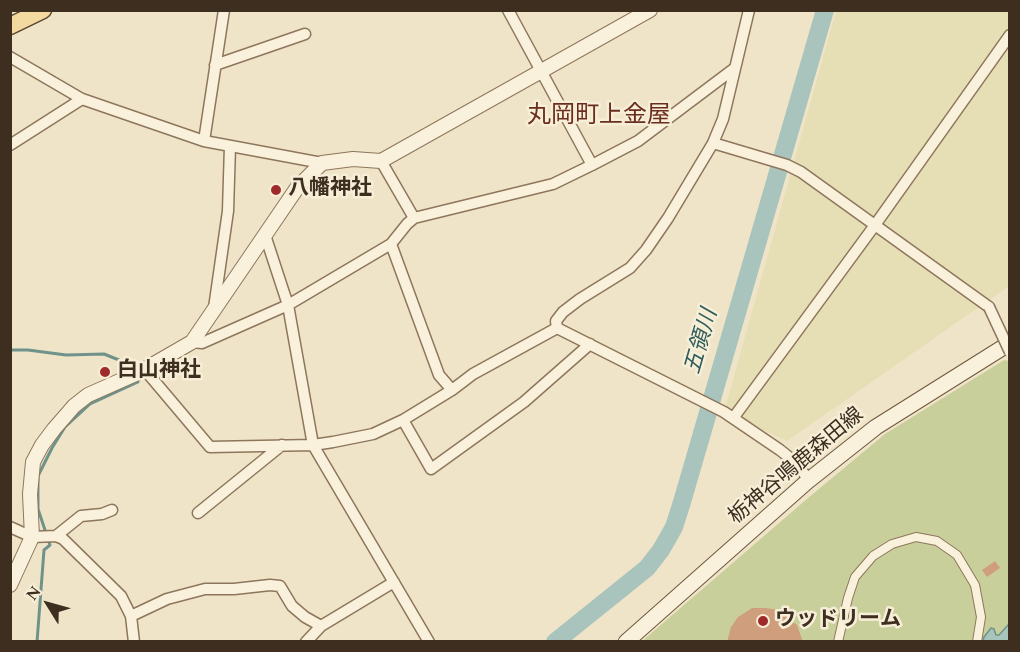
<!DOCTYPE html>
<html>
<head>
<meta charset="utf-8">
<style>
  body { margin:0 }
  #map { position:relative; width:1020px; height:652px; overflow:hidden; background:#f0e4c8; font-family:Spectral,serif }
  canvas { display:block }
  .frame { position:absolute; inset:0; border:12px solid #3d2e20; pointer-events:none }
  .north { position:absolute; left:18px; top:574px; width:60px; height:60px; -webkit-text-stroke:4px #f7eed8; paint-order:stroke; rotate:307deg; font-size:16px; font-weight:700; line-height:24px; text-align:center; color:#3d2e20 }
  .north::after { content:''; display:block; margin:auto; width:21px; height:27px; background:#3d2e20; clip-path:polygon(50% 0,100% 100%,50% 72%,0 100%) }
</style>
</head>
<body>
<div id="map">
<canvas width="1020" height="652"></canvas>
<div class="frame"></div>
<div class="north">N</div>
</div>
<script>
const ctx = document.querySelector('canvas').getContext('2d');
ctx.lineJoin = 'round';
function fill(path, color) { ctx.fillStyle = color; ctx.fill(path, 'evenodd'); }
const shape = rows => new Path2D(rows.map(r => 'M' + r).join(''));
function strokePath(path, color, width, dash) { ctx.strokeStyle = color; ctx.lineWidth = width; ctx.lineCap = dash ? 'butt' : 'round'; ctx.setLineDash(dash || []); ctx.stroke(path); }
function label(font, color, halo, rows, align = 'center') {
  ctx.font = font + ' Spectral,"Noto Sans JP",serif'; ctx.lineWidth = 5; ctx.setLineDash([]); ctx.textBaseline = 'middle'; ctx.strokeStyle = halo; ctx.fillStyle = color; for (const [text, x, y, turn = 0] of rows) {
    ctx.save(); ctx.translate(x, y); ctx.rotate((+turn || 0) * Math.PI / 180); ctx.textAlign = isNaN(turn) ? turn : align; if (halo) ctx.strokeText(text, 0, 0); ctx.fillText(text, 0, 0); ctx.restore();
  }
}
const farmland = shape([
  [836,11,1009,11,1009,286,787,441,724,412]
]);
const green = shape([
  [1004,360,1009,361,1009,641,641,642,808,498,885,434]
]);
const water = shape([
  [1009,624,1009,641,983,641,984,637,991,628,994,629,996,635,999,635,1009,624]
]);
const stream = shape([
  [10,350,28,350,66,355,104,354,119,360,130,373],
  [37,642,44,550,50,545,38,509,38,476,52,448,65,427,90,404,138,382,134,378]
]);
const river = shape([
  [555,642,647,568,661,550,674,527,682,502,825,10]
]);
const building = shape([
  [995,561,1000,568,987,577,982,570],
  [752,608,766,608,778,610,797,625,803,642,727,642,731,627,738,617]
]);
const pedestrian = shape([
  [838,642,848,598,855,577,873,556,892,544,916,537,937,541,957,555,975,585,981,617,977,642]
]);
const minor = shape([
  [508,10,592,165],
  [10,57,82,99,204,141,322,163],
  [215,65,305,34],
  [204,141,224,10],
  [713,143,787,165,801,172,989,307],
  [10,145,82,99],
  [381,161,414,218],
  [265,235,288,305,313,445,429,642],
  [391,244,439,375,452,390],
  [214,308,228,211,230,146],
  [557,328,724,412,780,450,795,462,809,480],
  [192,342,202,343,288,305,391,244,407,224,414,218,553,184,592,165,638,141,735,68],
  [145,370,210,447,313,445,333,442,373,434,403,420,452,390,473,374,557,328,556,321,563,312,580,299,630,268,646,250,668,218,713,143,723,119,749,10],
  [734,417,875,225,1010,35],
  [403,420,431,469,524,402,590,344],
  [198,513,282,445],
  [10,527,32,537,56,536,63,539,121,596,131,616,134,642],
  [56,536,81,516,102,514,112,510],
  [131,616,167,599,205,589,234,589,270,585,280,586,292,606,305,617,321,626,394,582],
  [306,642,321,626]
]);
const tertiary = shape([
  [10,585,32,537,30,494,33,462,42,445,54,429,74,406,88,395,140,372,192,342,297,188,322,163,353,159,381,161,650,10]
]);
const secondary = shape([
  [626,642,809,480,876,427,1010,343]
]);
const primary = shape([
  [10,26,43,10]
]);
const minorBridge = shape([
  [989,307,1010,352]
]);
const markers = [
  [276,190,6,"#9e2a2b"],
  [105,372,6,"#9e2a2b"],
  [763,621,6,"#9e2a2b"]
];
const poiNames = [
  ["八幡神社",288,190],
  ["白山神社",117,372],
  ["ウッドリーム",775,621]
];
const streetNames = [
  ["栃神谷鳴鹿森田線",797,467,-40]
];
const waterNames = [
  ["五領川",703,342,-74]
];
const quarterNames = [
  ["丸岡町上金屋",599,117]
];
fill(farmland, '#e6deb5');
fill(green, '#c9cf9b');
fill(water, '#a9c4bc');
strokePath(water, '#6f938a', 1.5);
strokePath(stream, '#6f938a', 3);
strokePath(river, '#a9c4bc', 18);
fill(building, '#cf9f7d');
strokePath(pedestrian, '#8d765c', 10);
strokePath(minor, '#8d765c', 13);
strokePath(tertiary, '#8d765c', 16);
strokePath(secondary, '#6f573f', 17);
strokePath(primary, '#5b4430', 19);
strokePath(pedestrian, '#faf1dc', 8);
strokePath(minor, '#faf1dc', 10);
strokePath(tertiary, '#faf1dc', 14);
strokePath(secondary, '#faf1dc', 15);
strokePath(primary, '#f3d9a0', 16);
strokePath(minorBridge, '#8d765c', 13, []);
strokePath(minorBridge, '#faf1dc', 10);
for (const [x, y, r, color] of markers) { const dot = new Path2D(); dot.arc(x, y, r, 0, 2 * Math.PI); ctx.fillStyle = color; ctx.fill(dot); strokePath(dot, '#f7eed8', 2); }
label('bold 21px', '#3d2e20', '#f7eed8', poiNames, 'left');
label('21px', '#3d2e20', '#f7eed8', streetNames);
label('italic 22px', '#2f5d5a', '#f7eed8', waterNames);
label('24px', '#6b2e1e', '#f7eed8', quarterNames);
</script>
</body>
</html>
